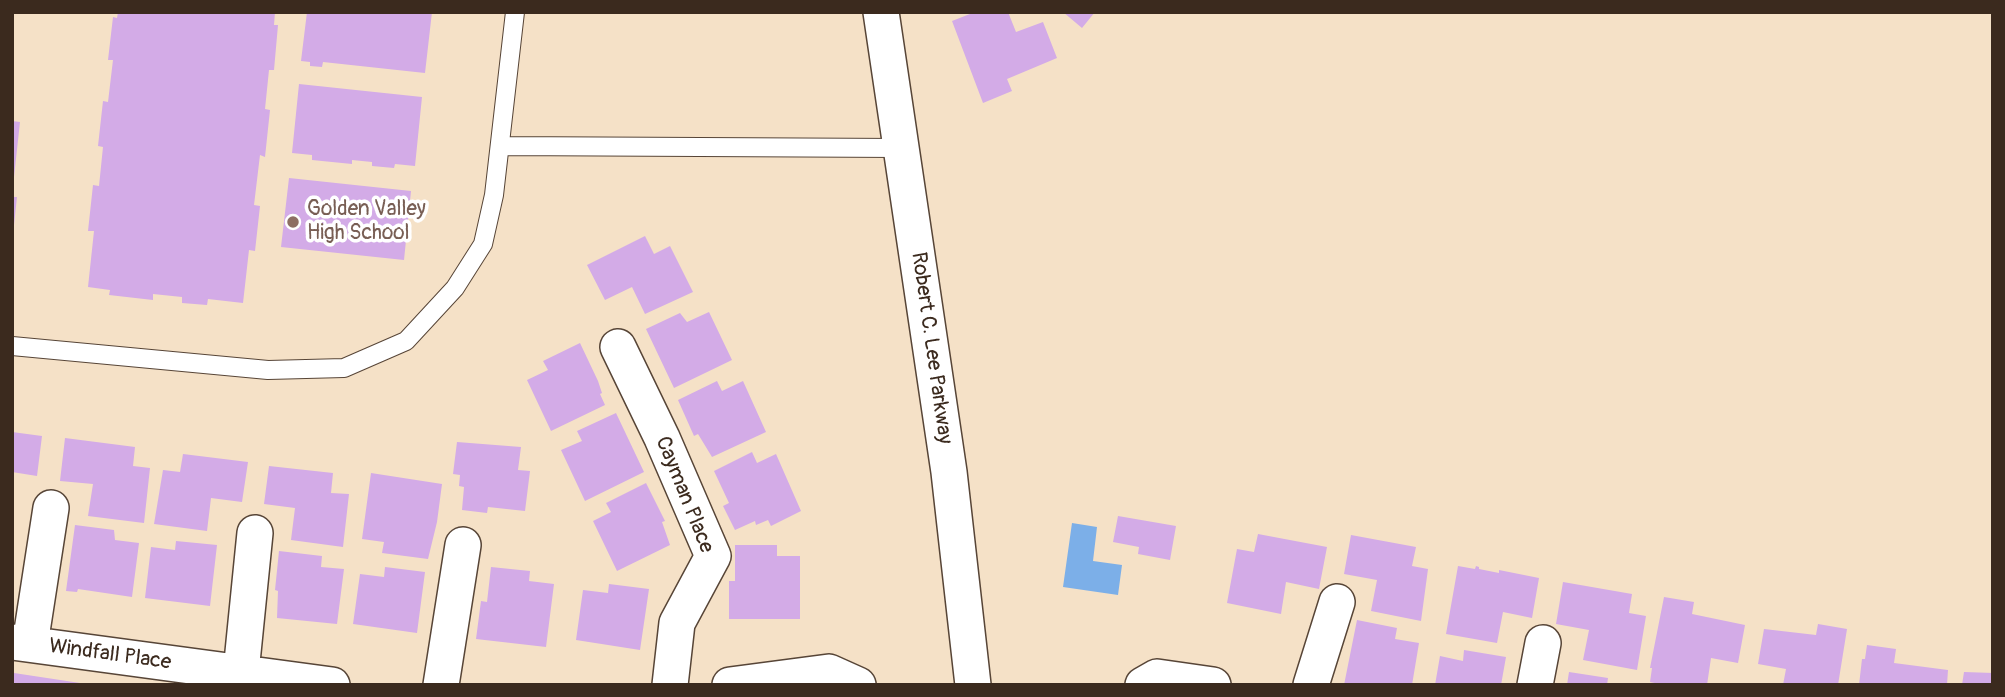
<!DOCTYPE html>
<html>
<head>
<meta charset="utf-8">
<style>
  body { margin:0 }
  #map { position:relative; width:2005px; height:697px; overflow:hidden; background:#f5e1c7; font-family:Pangolin,sans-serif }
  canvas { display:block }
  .frame { position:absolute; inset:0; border:14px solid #3b2a1e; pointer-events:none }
</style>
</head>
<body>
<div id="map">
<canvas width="2005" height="697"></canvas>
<div class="frame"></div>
</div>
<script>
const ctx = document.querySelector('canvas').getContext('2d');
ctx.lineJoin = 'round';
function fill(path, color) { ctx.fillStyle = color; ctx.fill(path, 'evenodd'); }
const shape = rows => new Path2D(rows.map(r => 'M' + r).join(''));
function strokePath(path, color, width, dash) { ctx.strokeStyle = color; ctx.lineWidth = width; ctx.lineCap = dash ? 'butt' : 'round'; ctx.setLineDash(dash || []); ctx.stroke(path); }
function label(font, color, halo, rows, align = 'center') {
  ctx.font = font + ' Pangolin,sans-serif'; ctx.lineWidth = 7; ctx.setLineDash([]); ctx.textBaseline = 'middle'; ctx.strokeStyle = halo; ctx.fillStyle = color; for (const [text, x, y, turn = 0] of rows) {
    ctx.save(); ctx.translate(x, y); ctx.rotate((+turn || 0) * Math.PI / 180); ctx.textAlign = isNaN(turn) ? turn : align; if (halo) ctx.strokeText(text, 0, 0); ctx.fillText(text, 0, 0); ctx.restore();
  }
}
const water = shape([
  [1072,523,1097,527,1093,561,1122,565,1118,595,1063,587]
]);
const building = shape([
  [118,12,275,12,274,25,278,25,274,70,269,70,265,109,270,110,265,157,260,155,254,205,260,206,255,251,249,250,243,303,208,299,207,305,182,303,182,297,153,294,153,300,109,295,110,290,88,287,94,231,88,231,93,185,99,186,103,147,98,146,103,101,108,102,113,60,108,60,113,17,117,18],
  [307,12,432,12,425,73,323,62,322,67,310,66,310,62,301,61],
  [975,12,1008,12,1016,32,1043,22,1057,58,1007,79,1012,91,983,103,952,21],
  [1063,12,1095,12,1082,28],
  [299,84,422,97,415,166,395,164,394,168,372,166,372,162,352,160,352,164,312,160,312,155,292,153],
  [12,121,20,122,14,177,12,177],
  [289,178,411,191,404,260,281,247],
  [12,197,17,197,14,225,12,225],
  [645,236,654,254,670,246,693,292,645,314,632,287,605,300,587,265],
  [709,312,732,360,674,388,646,329,680,313,687,322],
  [580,343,598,381,602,393,600,394,605,405,551,431,527,380,548,370,543,361],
  [717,381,722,391,743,381,766,432,712,457,698,434,694,436,678,400],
  [616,413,644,472,585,501,561,450,582,441,577,431],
  [12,432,42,436,37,476,12,472],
  [65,438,135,447,133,466,150,468,144,523,88,516,93,484,60,481],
  [457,442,521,447,518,470,530,471,525,511,488,507,487,513,462,510,464,487,459,486,460,475,453,474],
  [752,452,757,463,776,454,801,511,771,526,768,520,756,525,755,521,735,530,723,506,729,503,714,471],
  [183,454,248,462,242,502,211,498,207,531,154,524,163,470,180,472],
  [269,466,333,473,331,493,349,494,343,547,291,540,295,508,264,504],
  [371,473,442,484,437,522,428,559,382,553,384,542,362,539],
  [646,483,665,521,662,522,670,545,617,571,593,521,611,512,606,503],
  [1118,516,1176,526,1170,560,1138,554,1139,547,1113,542],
  [75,525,114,530,115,540,139,543,132,597,78,589,77,592,66,591],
  [1258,534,1327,547,1319,589,1286,582,1281,614,1227,603,1237,549,1254,552],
  [1351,535,1416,547,1412,566,1428,569,1421,621,1371,611,1377,580,1344,574],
  [176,541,217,545,210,606,145,598,151,547,175,550],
  [735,545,777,545,777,556,800,556,800,619,729,619,729,581,735,581],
  [279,551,322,556,321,567,344,569,337,624,277,618,278,591,275,590],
  [1458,566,1475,569,1476,566,1479,567,1479,569,1499,573,1499,570,1539,578,1532,618,1503,612,1497,643,1446,634],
  [385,567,425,572,417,633,353,624,360,574,384,577],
  [491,567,530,571,529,581,554,584,546,647,476,639,481,601,487,602],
  [1563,582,1632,594,1629,613,1646,616,1637,670,1583,660,1589,630,1556,624],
  [609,584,649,589,640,650,576,640,583,590,608,593],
  [1664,597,1694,602,1692,614,1745,625,1738,663,1711,658,1707,685,1664,685,1650,682,1652,668,1650,668],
  [1357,620,1397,628,1395,639,1419,643,1412,685,1344,685],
  [1818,624,1847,629,1838,685,1783,685,1786,669,1758,664,1764,629,1816,635],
  [1867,645,1896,649,1894,663,1948,670,1947,685,1859,685,1862,659,1865,659],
  [1464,650,1506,657,1501,685,1435,685,1440,656,1463,661],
  [1569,672,1608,678,1607,685,1567,685],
  [1964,672,1993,673,1993,685,1962,685],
  [14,673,80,683,80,685,12,685]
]);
const service = shape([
  [500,146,901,148],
  [12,346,268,370,344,368,406,341,455,288,483,244,494,195,515,12]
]);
const minor = shape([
  [881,12,949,472,973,685],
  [618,347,662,438,713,556,677,623,670,685],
  [12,642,332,685],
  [30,644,51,508],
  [241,672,255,533],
  [441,685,463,545],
  [730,685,829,672,858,685],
  [1143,685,1157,677,1213,685],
  [1311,685,1337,602],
  [1535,685,1543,643]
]);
const markers = [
  [293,222,7,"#8d6e63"]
];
const educationNames = [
  ["Golden Valley",307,210],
  ["High School",307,234]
];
const streetNames = [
  ["Robert C. Lee Parkway",931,348,82],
  ["Cayman Place",684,495,68],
  ["Windfall Place",110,655,8]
];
fill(water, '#7cafe8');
fill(building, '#d3abe7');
strokePath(service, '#574537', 20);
strokePath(minor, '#574537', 38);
strokePath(service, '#fff', 18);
strokePath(minor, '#fff', 35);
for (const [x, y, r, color] of markers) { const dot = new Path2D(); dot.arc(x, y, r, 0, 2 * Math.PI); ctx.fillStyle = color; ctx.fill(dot); strokePath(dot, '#fff', 2.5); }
label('21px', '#785e54', '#fff', educationNames, 'left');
label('21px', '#3b2a1e', '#fff', streetNames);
</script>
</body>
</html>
